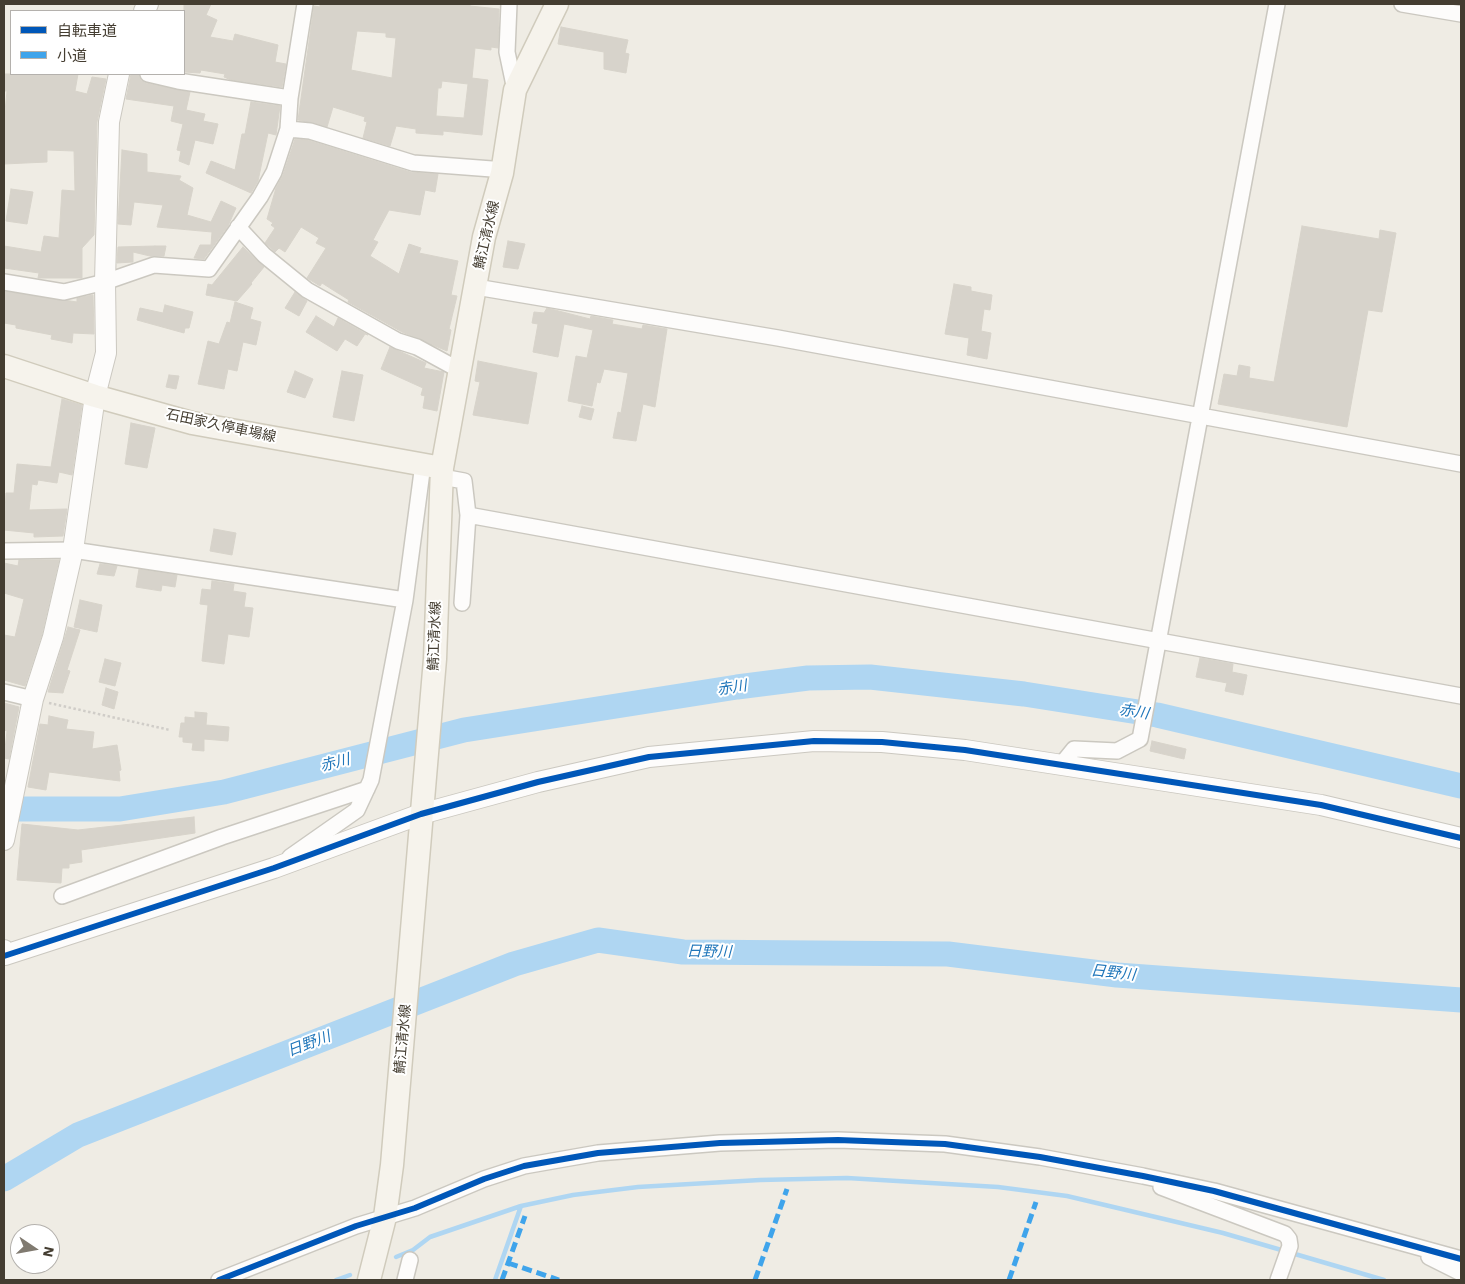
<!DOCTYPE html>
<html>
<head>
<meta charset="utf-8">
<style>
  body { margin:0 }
  #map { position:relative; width:1465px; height:1284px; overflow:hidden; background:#efece4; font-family:"Work Sans","Noto Sans JP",sans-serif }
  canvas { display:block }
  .frame { position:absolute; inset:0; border:5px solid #443d31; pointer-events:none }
  .legend { position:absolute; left:10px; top:10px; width:175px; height:65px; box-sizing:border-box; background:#fff; border:1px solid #b4b1ad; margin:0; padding:6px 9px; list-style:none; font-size:15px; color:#443d31 }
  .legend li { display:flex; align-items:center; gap:10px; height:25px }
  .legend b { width:25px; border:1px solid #b4b1ad }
  .north { position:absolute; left:10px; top:1224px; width:50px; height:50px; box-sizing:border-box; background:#fff; border:1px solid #b4b1ad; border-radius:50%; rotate:102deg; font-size:14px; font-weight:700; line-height:20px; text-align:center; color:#443d31 }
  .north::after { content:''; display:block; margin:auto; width:18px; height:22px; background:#807a70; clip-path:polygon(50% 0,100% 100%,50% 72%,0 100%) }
</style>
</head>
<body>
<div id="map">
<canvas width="1465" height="1284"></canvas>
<div class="frame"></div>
<ul class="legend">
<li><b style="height:6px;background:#0057b8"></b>自転車道</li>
<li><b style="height:6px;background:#3fa4eb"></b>小道</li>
</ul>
<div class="north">N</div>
</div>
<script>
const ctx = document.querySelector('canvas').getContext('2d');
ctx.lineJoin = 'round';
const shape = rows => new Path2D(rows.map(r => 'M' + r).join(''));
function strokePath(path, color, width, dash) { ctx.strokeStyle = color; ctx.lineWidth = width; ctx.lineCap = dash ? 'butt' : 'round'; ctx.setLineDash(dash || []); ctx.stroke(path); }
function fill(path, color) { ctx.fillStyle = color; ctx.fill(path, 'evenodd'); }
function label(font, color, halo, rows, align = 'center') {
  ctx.font = font + ' "Work Sans","Noto Sans JP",sans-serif'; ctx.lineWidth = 4; ctx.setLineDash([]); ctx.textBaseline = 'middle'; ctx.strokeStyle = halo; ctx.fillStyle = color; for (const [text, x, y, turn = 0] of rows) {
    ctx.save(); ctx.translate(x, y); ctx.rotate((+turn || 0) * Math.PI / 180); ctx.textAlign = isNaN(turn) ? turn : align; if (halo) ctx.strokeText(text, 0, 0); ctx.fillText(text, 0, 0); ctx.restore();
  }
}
const stream = shape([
  [396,1257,413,1250,430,1237,521,1206,573,1195,638,1187,760,1180,847,1178,998,1187,1067,1196,1223,1233,1384,1280],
  [336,1280,350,1275],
  [495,1280,521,1206]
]);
const river = shape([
  [4,809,120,809,224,792,464,730,737,687,808,678,870,677,1024,694,1157,715,1461,786],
  [4,1179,78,1135,514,964,598,940,683,952,948,954,1117,975,1461,1000]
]);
const building = shape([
  [184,4,211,4,206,15,217,20,210,37,233,41,235,34,278,45,275,62,286,64,282,87,231,80,224,77,225,74,201,70,200,73,184,72,184,4],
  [320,4,470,4,470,6,499,9,498,48,491,47,491,50,475,48,472,78,488,80,482,135,443,131,443,135,416,133,416,129,396,126,390,146,363,138,367,122,364,121,365,117,333,107,327,127,298,120,314,6,320,7,320,4],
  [357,31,386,33,386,37,396,38,392,78,351,70,357,31],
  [442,81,468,84,464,118,436,116,438,88,441,88,442,81],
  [561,27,628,40,625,53,629,54,626,73,604,69,604,52,558,44,561,27],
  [4,74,78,74,75,91,87,94,92,77,106,79,97,122,94,235,82,248,82,278,38,278,39,273,4,268,4,246,41,252,44,236,59,238,62,190,75,191,74,151,47,150,47,162,4,164,4,122,7,91,4,91,4,74],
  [131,74,139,74,141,80,146,83,190,92,186,110,205,114,203,121,218,124,213,144,195,140,189,165,179,161,181,151,177,150,183,124,171,121,174,106,126,99,131,74],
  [251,102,280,106,276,135,268,133,258,181,251,193,206,173,211,161,235,170,242,134,245,134,251,102],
  [295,139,308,140,410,172,438,174,435,192,425,190,420,215,389,210,373,240,378,242,370,256,399,274,409,244,421,248,419,253,458,261,451,295,457,296,449,329,451,330,447,351,402,332,348,302,349,300,333,290,322,283,320,286,307,278,326,248,316,243,319,238,301,227,285,252,279,248,275,252,265,243,275,228,271,225,273,223,267,219,276,188,283,175,295,139],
  [122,150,147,154,147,172,181,176,179,180,193,188,187,215,211,222,221,201,236,208,228,226,204,259,194,258,200,245,211,245,212,232,157,227,163,205,134,202,131,225,118,224,122,150],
  [11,189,33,192,27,224,6,221,11,189],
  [1302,226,1379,239,1380,230,1396,233,1382,312,1368,310,1347,427,1218,404,1224,374,1237,376,1239,365,1250,367,1249,378,1274,382,1302,226],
  [508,241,525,244,518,269,503,267,508,241],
  [155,246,166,246,164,256,150,256,133,252,133,262,117,263,118,247,155,246],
  [243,247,264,267,251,283,252,284,237,301,206,295,208,284,212,285,243,247],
  [954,284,971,287,971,291,992,295,990,310,984,309,981,331,991,333,987,359,967,355,969,338,945,334,954,284],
  [4,291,77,302,77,298,93,295,94,334,73,333,72,343,51,339,52,335,16,328,16,325,4,323,4,291],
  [295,292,307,301,299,316,285,308,295,292],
  [235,302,253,308,250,319,261,322,256,345,243,342,237,371,228,369,224,389,198,384,208,341,219,344,227,322,230,323,235,302],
  [165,305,193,312,189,328,185,328,184,333,137,320,140,308,163,313,165,305],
  [547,308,590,319,591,316,613,320,612,324,642,329,643,325,667,329,655,407,643,404,636,441,613,438,618,412,621,413,628,373,604,369,600,383,597,382,592,406,568,401,576,356,587,358,593,330,564,324,558,357,533,352,538,324,532,323,534,312,544,313,547,308],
  [316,316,334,327,338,318,368,335,365,334,357,346,345,339,337,351,306,332,316,316],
  [390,347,426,363,424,368,444,372,437,411,423,408,425,396,421,395,423,388,381,369,390,347],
  [478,361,537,373,528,424,473,415,480,382,475,381,478,361],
  [295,371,313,379,305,398,287,392,295,371],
  [342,371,363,375,354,421,333,417,342,371],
  [169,375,179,376,176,389,166,387,169,375],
  [62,399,82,405,72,475,59,472,57,483,38,480,37,485,32,484,29,510,67,509,63,536,34,537,34,533,4,530,6,493,14,493,17,464,51,467,62,399],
  [582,406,594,409,591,420,579,417,582,406],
  [131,423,155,428,147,468,125,464,131,423],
  [214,529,236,533,232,555,210,551,214,529],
  [19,560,59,560,42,634,25,686,4,680,4,635,15,637,24,599,4,593,4,563,18,566,19,560],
  [100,564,117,566,114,576,97,574,100,564],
  [139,569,177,575,175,587,162,585,161,591,136,587,139,569],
  [212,581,234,584,233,591,246,593,244,607,253,608,249,637,228,634,224,664,202,661,208,605,200,604,202,589,211,590,212,581],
  [80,600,102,605,97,632,74,627,80,600],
  [68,627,80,630,67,670,70,671,64,689,63,693,48,692,68,627],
  [1200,658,1233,664,1232,672,1247,675,1243,695,1225,691,1227,683,1196,677,1200,658],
  [105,659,121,663,115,686,99,682,105,659],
  [106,688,118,692,114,709,102,705,106,688],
  [4,703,19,707,9,759,4,758,7,731,4,730,4,703],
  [195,712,207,713,206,725,229,727,228,741,204,739,204,751,192,750,193,743,183,742,183,737,179,737,181,723,185,723,185,717,195,718,195,712],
  [49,716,68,720,66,729,94,732,92,749,117,745,121,770,119,771,120,781,49,772,46,790,28,787,40,724,48,725,49,716],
  [1152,741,1186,749,1184,759,1150,751,1152,741],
  [194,817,195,833,81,850,82,862,69,864,69,868,62,868,61,883,17,880,22,824,78,830,194,817]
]);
const path = shape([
  [49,703,170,730]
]);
const minor = shape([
  [509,4,507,52,515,90],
  [1402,4,1461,14],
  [148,74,178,81,290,98],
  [288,129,310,131,413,163,492,169,502,173],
  [238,227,264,255,307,290,398,341,417,347,461,371],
  [4,282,64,292,105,282,154,265,209,269,260,197,274,172,288,129,290,98,305,4],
  [476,287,778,338,1461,464],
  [442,477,464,481,468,515,462,603],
  [468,515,1461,696],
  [4,551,73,550,405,600],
  [4,692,33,699],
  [1061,765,1074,749,1117,751,1140,739,1277,4],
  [290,857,357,810,371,780,405,600,423,464],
  [62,896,222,837,367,789],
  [1161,1187,1285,1234,1289,1239,1290,1246,1278,1280],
  [1429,1257,1461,1273],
  [219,1280,356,1226,415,1208,484,1179,524,1166,598,1153,720,1143,838,1140,945,1144,1040,1157,1143,1176,1214,1191,1461,1259],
  [405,1280,410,1260]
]);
const tertiary = shape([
  [144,11,148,4],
  [4,840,33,699,53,637,73,550,95,396,106,353,105,282,109,122,119,74],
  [4,950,5,955,274,868,421,814,538,782,649,757,814,741,882,742,965,750,1321,805,1461,838]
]);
const secondary = shape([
  [4,366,95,396,192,423,442,468],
  [369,1280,385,1217,392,1165,435,659,442,468,484,237,502,173,515,90,557,4]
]);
const quiet = shape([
  [508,1263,559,1280],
  [502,1280,525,1216],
  [755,1280,787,1189],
  [1009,1280,1036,1202]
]);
const cycleway = shape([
  [4,956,274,868,421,814,538,782,649,757,814,741,882,742,965,750,1321,805,1461,838],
  [219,1280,356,1226,415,1208,484,1179,524,1166,598,1153,720,1143,838,1140,945,1144,1040,1157,1143,1176,1214,1191,1461,1259]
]);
const streetNames = [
  ["鯖江清水線",487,235,-77],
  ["石田家久停車場線",221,426,12],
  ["鯖江清水線",435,636,-88],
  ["鯖江清水線",403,1039,-85]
];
const waterNames = [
  ["赤川",732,688,-8],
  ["赤川",1134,712,9],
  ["赤川",335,763,-14],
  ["日野川",709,952,1],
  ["日野川",1113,973,6],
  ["日野川",309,1044,-21]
];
strokePath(stream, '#afd6f2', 4.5);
strokePath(river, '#afd6f2', 25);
fill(building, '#d7d3cb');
strokePath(building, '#d7d3ca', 1);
strokePath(minor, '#cbc8c0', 18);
strokePath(tertiary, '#cbc8c0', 22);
strokePath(secondary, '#d0cbbc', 25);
strokePath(path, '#d0cdc8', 2.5, [2.5, 2.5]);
strokePath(minor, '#fdfcfb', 15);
strokePath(tertiary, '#fdfcfb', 20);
strokePath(secondary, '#f6f3ec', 22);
strokePath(quiet, '#3fa4eb', 5, [10, 5]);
strokePath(cycleway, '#0057b8', 6);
label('14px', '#443d31', '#fff', streetNames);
label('italic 15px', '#1f76ba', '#fff', waterNames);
</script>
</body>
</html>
